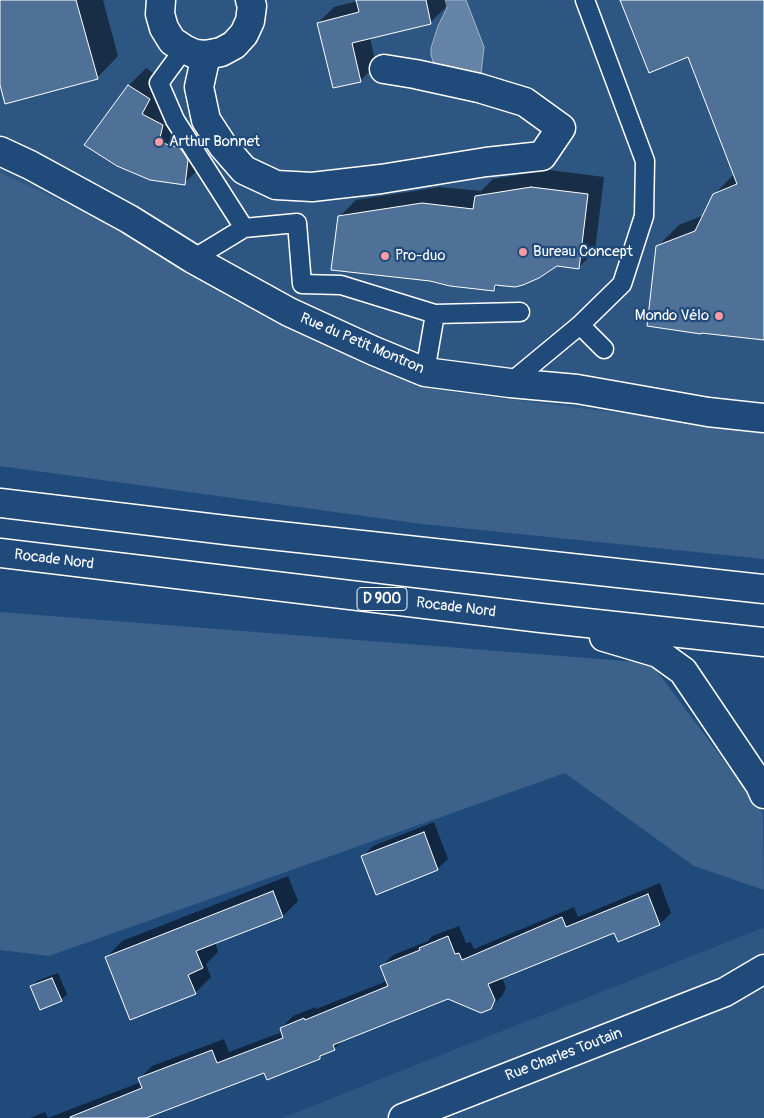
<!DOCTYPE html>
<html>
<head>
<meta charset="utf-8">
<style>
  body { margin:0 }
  canvas { display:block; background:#1f4a7a }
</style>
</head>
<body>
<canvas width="764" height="1118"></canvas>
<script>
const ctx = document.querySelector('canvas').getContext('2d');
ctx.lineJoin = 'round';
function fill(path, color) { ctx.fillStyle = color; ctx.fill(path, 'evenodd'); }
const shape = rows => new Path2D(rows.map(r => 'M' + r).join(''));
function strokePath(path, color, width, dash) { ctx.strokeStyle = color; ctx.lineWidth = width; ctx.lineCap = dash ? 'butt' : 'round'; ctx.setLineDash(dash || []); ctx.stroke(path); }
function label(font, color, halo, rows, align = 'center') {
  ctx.font = font + ' Pangolin,sans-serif'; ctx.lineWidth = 4.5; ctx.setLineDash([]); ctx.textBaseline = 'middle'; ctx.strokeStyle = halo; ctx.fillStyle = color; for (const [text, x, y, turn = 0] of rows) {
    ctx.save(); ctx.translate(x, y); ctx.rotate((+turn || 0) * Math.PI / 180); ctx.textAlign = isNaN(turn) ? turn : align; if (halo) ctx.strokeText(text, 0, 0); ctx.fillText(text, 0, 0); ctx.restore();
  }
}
const built = shape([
  [0,0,764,0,764,431,453,392,370,367,108,223,0,172],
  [764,927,764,1118,282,1118,763,928]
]);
const green = shape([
  [0,172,108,223,370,367,453,392,764,431,764,559,422,524,0,466],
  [0,612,651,663,763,813,764,890,694,866,565,773,49,956,0,950]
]);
const water = shape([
  [445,0,466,0,484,47,481,74,435,68,431,55,431,48,438,26,447,8,445,0]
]);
const shadow = shape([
  [0,0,103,0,118,56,97,78,0,80],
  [357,0,445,0,447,6,431,22,370,37,376,65,360,81,318,23,334,7,358,1],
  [622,0,764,0,764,339,657,247,679,225,704,215,715,194,734,174,689,56],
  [146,68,166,82,159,97,180,108,175,126,197,131,204,143,202,166,184,183,86,145,129,85],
  [549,170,604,177,595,251,578,268,557,265,500,284,494,290,339,217,356,200,440,187,481,191,493,179],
  [434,822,448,859,437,869,363,856,373,846],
  [288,876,298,901,283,916,215,942,218,952,206,964,211,977,195,993,107,957,122,941],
  [660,883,671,913,660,924,615,932,502,977,506,988,502,996,490,1008,448,997,344,1039,334,1049,325,1052,320,1058,265,1072,145,1118,48,1118,141,1082,140,1078,152,1066,224,1039,229,1052,282,1032,281,1028,293,1016,316,1007,316,1009,387,981,381,967,393,955,428,941,432,936,459,926,466,943,471,942,474,949,574,907,578,917],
  [58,973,67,994,61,1000,31,987,37,981],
  [45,1112,48,1118,30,1118]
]);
const building = shape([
  [0,0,76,0,98,79,5,104,0,85,0,0],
  [356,0,426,0,431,24,352,43,361,82,333,88,317,23,359,12,356,0],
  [620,0,764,0,764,340,701,333,701,334,647,326,656,246,695,231,713,194,737,184,688,57,649,73,620,0],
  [128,85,150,99,142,114,163,125,159,142,180,148,185,155,188,160,185,185,150,180,117,166,84,145,128,85],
  [531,187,588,194,579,269,557,266,539,278,523,285,515,287,495,285,494,291,450,286,430,281,331,270,338,216,422,203,473,209,475,196,531,187],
  [424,832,438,870,376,895,361,856,424,832],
  [273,891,283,917,196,951,203,968,188,975,196,994,130,1020,105,957,273,891],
  [648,894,660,925,618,942,614,933,488,984,495,1000,491,1009,481,1013,448,999,333,1045,335,1050,320,1056,320,1059,267,1080,264,1073,146,1118,70,1118,70,1117,142,1088,138,1078,212,1050,217,1063,283,1038,280,1028,304,1018,305,1020,388,986,380,966,420,950,419,948,448,936,455,954,459,953,462,960,562,917,566,927,648,894],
  [52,978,62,1001,40,1010,30,986,52,978]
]);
const service = shape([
  [184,49,159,83,175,120,244,228],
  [193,259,244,228,297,223,302,284,341,285,435,314,520,312],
  [580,325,604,349],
  [425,372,435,314],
  [510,383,580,325,622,284,644,216,645,161,585,0]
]);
const minor = shape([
  [161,0,160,14,164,28,172,41,184,49,195,54,206,55,221,52,234,45,244,34,250,21,252,6,250,0],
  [206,55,199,87,206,120,223,146,244,170,276,185,312,187,381,179,486,162,542,156,561,128,525,102,479,88,415,74,384,69],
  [0,151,30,165,129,219,193,259,289,312,374,351,425,372,510,383,577,389,708,412,764,418]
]);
const tertiary = shape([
  [403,1118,725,992,764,969]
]);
const primary = shape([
  [0,503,234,531,764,589],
  [0,553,541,618,764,642],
  [604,637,658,653,683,671,760,785,764,794]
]);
const markers = [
  [159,142,5,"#ff9aa2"],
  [523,252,5,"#ff9aa2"],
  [385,256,5,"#ff9aa2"],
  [719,316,5,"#ff9aa2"]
];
const shields = [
  [382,599,50]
];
const shieldNames = [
  ["D 900",382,599]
];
const poiNames = [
  ["Arthur Bonnet",169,142],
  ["Bureau Concept",533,252],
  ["Pro-duo",395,256],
  ["Mondo Vélo",709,316,"right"]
];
const streetNames = [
  ["Rue du Petit Montron",362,344,23],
  ["Rocade Nord",54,560,7],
  ["Rocade Nord",456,608,7],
  ["Rue Charles Toutain",564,1055,-21]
];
fill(built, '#2e5683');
fill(green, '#3c618b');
fill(water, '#6583a4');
strokePath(water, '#a3b5c8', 1);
fill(shadow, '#0007');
fill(building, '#507197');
strokePath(building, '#fff', 1);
strokePath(service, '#fff', 21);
strokePath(minor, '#fff', 31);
strokePath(tertiary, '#fff', 31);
strokePath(primary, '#fff', 31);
strokePath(service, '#1f4a7a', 18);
strokePath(minor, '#1f4a7a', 28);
strokePath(tertiary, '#1f4a7a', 28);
strokePath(primary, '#1f4a7a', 28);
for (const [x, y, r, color] of markers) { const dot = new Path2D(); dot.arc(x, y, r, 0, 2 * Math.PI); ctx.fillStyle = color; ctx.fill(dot); strokePath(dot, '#1f4a7a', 2); }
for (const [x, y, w] of shields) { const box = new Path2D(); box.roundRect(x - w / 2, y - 11.5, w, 23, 4); ctx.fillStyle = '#1f4a7a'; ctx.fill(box); strokePath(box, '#fff', 1); }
label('bold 14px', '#fff', null, shieldNames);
label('15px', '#fff', '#1f4a7a', poiNames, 'left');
label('15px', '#fff', '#1f4a7a', streetNames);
</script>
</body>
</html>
